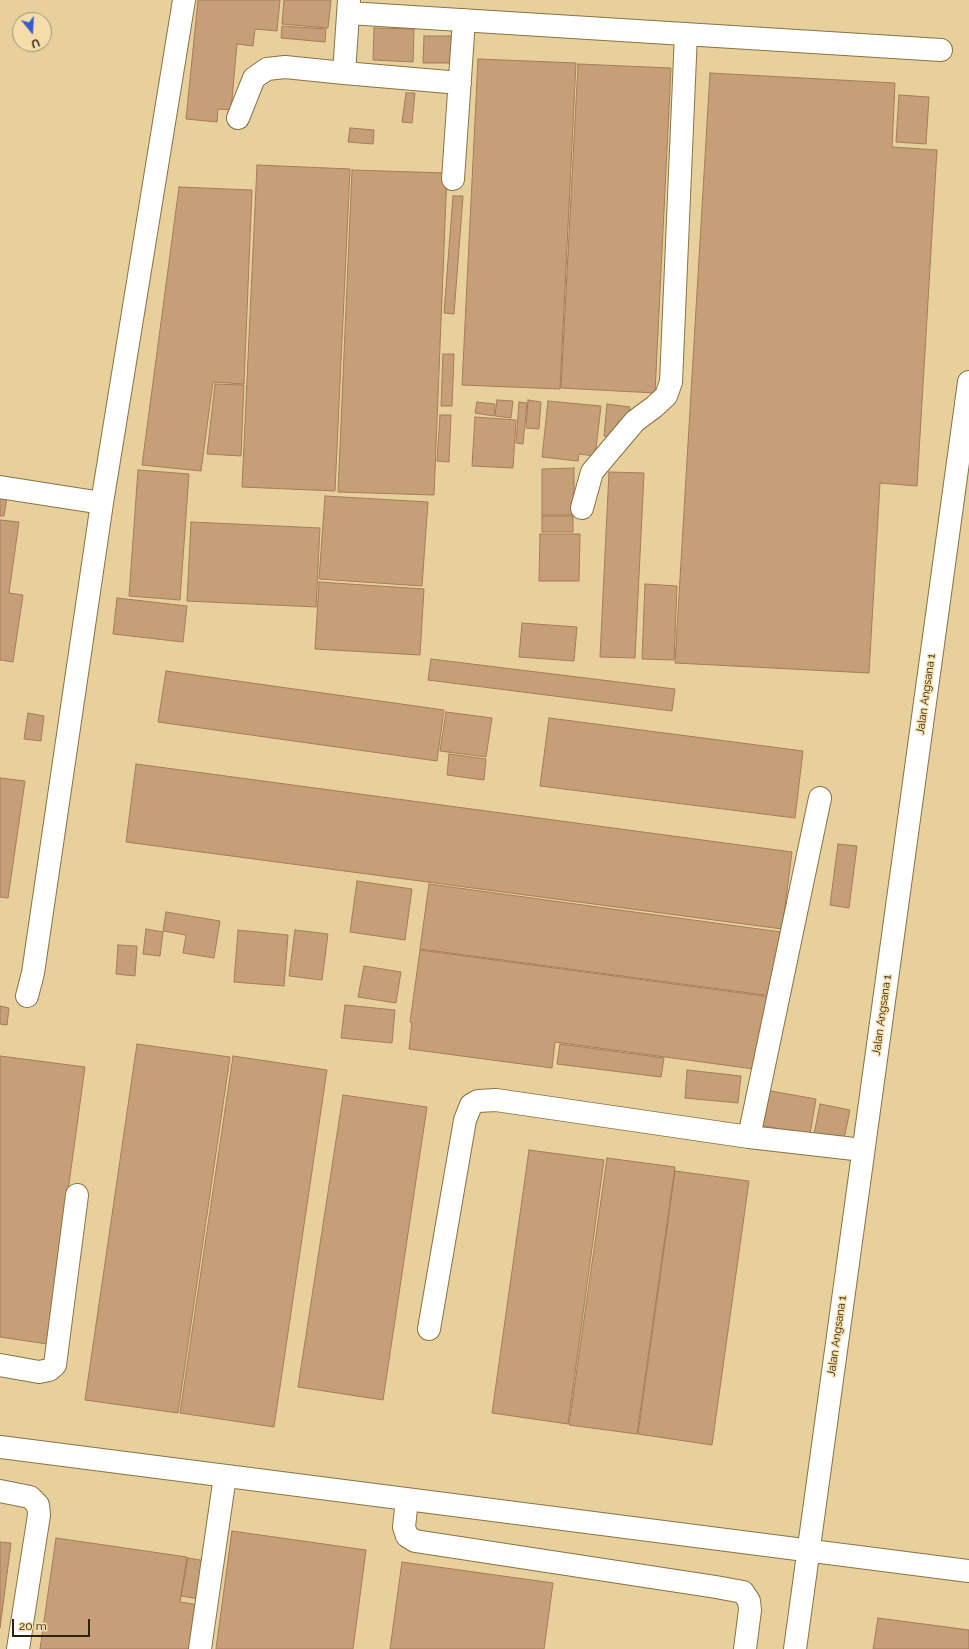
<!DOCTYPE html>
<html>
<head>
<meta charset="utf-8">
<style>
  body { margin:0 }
  #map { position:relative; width:969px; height:1649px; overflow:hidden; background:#e8d09d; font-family:Raleway,sans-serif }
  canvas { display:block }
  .north { position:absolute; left:12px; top:12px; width:40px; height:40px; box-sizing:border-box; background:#f5ddaa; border:1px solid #a5936c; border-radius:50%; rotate:162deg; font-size:11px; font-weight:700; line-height:16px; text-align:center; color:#2c230f }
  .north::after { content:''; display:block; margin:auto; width:14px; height:18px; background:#375ccd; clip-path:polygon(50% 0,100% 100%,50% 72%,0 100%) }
  .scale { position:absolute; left:12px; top:1619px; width:78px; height:18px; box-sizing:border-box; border:2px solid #2c230f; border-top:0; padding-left:5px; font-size:12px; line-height:14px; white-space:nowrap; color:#2c230f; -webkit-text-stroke:3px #f5ddaa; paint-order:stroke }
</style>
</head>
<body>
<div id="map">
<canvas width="969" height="1649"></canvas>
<div class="north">U</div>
<div class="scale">20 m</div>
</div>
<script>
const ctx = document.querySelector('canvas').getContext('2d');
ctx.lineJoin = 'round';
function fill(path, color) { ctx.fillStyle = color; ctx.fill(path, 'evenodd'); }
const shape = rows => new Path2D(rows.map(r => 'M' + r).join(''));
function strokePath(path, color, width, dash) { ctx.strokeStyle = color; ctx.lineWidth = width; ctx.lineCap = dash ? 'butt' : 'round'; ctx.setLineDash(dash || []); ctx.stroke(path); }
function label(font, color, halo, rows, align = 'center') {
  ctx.font = font + ' Raleway,sans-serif'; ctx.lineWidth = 3; ctx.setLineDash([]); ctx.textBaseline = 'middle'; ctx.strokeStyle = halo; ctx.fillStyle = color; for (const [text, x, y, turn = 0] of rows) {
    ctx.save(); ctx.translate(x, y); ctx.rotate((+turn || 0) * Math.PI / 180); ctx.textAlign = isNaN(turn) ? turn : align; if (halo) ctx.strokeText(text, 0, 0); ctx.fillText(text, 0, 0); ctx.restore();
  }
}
const building = shape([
  [198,0,280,0,277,31,255,29,253,46,237,44,231,110,218,109,217,122,186,119,198,0],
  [284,0,331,0,328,28,282,24,284,0],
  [282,26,326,29,325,42,281,38,282,26],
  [374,28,414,29,413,62,373,60,374,28],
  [424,36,455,36,455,63,423,63,424,36],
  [478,59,576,63,560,389,462,385,478,59],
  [578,64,671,68,655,393,561,388,578,64],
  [710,73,895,83,892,147,937,150,917,486,880,483,869,673,675,663,710,73],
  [406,93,415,93,412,123,402,122,406,93],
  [899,95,929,97,926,144,896,142,899,95],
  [350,128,374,130,373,144,348,142,350,128],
  [257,165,350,169,335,491,242,487,257,165],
  [352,170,447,173,434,495,338,492,352,170],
  [179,187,252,190,244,384,213,382,201,471,142,465,179,187],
  [453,196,463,196,454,314,444,313,453,196],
  [443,354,454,354,452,406,441,406,443,354],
  [215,384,244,385,241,456,207,454,215,384],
  [497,400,513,401,511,418,495,416,497,400],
  [528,400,541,402,539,429,526,428,528,400],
  [548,401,601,406,595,456,579,454,578,461,542,457,548,401],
  [477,402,495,404,494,416,475,413,477,402],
  [519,402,527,403,523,444,516,443,519,402],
  [607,404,630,407,628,421,618,421,617,437,604,436,607,404],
  [440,415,451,415,449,462,437,461,440,415],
  [475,417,516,420,513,468,472,466,475,417],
  [574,468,574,515,542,515,542,469,574,468],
  [138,470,189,474,180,600,129,596,138,470],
  [609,472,644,473,635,658,600,657,609,472],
  [0,490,8,491,4,516,0,516,0,490],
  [325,496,428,502,422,586,319,579,325,496],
  [542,516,573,516,573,532,542,532,542,516],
  [0,520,19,522,9,593,23,595,13,662,0,660,0,520],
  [191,522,320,528,316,607,187,601,191,522],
  [540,534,580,534,579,581,539,581,540,534],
  [319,582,424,589,420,655,315,649,319,582],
  [645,584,677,586,674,660,642,659,645,584],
  [117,598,187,606,183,642,113,634,117,598],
  [522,623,577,627,574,661,519,657,522,623],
  [431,659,675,689,672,711,428,680,431,659],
  [166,671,444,710,437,761,158,722,166,671],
  [446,712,492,718,486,757,440,751,446,712],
  [28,713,44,716,41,741,24,739,28,713],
  [549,718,803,751,795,818,540,786,549,718],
  [449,754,486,759,484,780,447,775,449,754],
  [136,764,792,852,782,929,126,842,136,764],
  [0,778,25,781,8,898,0,897,0,778],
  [838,844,857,846,849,908,830,905,838,844],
  [357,881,412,889,405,940,350,932,357,881],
  [429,884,781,932,772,996,420,949,429,884],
  [166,912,220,921,214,958,183,953,186,935,163,931,166,912],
  [146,929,163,932,160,956,143,954,146,929],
  [238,930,288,935,284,986,234,982,238,930],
  [295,930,328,934,322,980,289,976,295,930],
  [118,945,137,946,135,976,116,974,118,945],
  [420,950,771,997,761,1070,555,1042,552,1068,409,1049,412,1023,410,1022,420,950],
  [364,966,401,972,396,1003,358,997,364,966],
  [345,1005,395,1010,392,1043,341,1038,345,1005],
  [0,1006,9,1008,7,1025,0,1024,0,1006],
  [137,1044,230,1057,178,1413,85,1400,137,1044],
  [560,1044,664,1058,661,1077,557,1064,560,1044],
  [0,1056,85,1067,47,1344,0,1337,0,1056],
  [233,1056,327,1070,274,1427,180,1413,233,1056],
  [687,1070,741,1076,738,1103,685,1098,687,1070],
  [765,1090,816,1099,810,1134,758,1125,765,1090],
  [343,1095,427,1107,383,1400,298,1387,343,1095],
  [820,1104,850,1110,844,1139,814,1134,820,1104],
  [529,1150,604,1160,568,1424,492,1413,529,1150],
  [607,1158,675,1167,637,1434,569,1425,607,1158],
  [675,1171,749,1181,712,1445,638,1434,675,1171],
  [232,1531,366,1550,353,1649,216,1649,232,1531],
  [56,1538,187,1557,180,1602,199,1605,192,1649,40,1649,56,1538],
  [0,1542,11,1543,0,1628,0,1542],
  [188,1558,212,1562,205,1600,181,1596,188,1558],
  [402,1562,553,1583,544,1649,390,1649,402,1562],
  [878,1618,969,1630,969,1649,873,1649,878,1618]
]);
const minor = shape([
  [348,13,941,50],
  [344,73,460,83],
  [238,118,254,78,267,69,285,67,344,73,349,0],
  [453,179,464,20],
  [0,487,102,503],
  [582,508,592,472,635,421,654,407,666,396,671,382,686,34],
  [27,996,33,973,102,503,184,0],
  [749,1137,820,798],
  [429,1329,465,1120,471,1105,478,1101,496,1100,749,1137,863,1150],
  [0,1365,39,1372,49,1370,55,1365,77,1195],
  [0,1447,969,1571],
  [0,1491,30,1497,38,1505,39,1515,18,1649],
  [407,1499,404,1527,407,1536,415,1541,716,1587,743,1592,749,1601,750,1610,745,1649],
  [200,1649,225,1476],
  [795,1649,969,382]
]);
const streetNames = [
  ["Jalan Angsana 1",926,694,-82],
  ["Jalan Angsana 1",882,1015,-82],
  ["Jalan Angsana 1",837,1336,-82]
];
fill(building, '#c69e77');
strokePath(building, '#a37d57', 1);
strokePath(minor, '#887343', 24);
strokePath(minor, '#fff', 22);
label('11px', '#2c230f', '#f5ddaa', streetNames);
</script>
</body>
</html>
